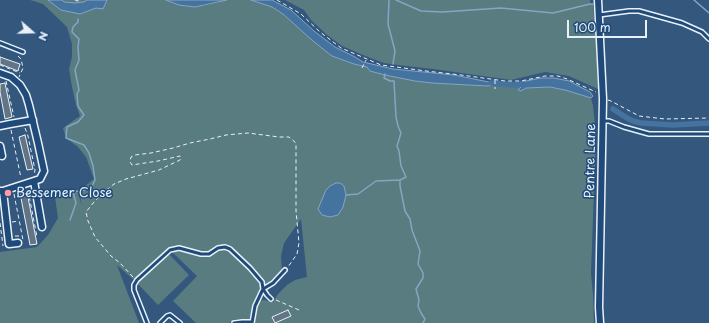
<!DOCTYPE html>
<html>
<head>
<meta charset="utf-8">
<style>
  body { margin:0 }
  #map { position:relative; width:709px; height:323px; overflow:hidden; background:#33577d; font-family:"Playpen Sans",sans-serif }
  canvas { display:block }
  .north { position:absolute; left:12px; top:12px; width:40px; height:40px; -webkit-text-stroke:3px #1f4a7a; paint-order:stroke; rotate:110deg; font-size:11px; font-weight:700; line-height:16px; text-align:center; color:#e8f1f8 }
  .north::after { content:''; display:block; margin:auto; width:14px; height:18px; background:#e8f1f8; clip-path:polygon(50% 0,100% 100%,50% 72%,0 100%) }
  .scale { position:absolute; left:567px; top:20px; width:80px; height:18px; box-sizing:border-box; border:2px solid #e8f1f8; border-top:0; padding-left:5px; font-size:12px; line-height:14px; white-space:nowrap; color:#e8f1f8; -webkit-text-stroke:3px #1f4a7a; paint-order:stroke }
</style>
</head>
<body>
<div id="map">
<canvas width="709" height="323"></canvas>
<div class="north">N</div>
<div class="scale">100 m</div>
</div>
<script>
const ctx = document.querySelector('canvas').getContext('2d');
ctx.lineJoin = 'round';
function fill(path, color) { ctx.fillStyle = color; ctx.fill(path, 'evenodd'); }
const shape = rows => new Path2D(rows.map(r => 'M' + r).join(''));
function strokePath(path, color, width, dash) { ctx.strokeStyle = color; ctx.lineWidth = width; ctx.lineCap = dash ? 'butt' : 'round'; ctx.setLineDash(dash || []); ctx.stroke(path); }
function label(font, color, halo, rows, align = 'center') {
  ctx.font = font + ' "Playpen Sans",sans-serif'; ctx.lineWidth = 3; ctx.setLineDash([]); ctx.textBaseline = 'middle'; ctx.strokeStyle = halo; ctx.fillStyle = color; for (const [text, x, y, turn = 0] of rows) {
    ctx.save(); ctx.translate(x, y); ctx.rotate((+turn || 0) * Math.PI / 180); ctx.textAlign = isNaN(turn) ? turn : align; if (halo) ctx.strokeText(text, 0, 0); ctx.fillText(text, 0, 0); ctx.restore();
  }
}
const green = shape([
  [30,0,202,0,203,6,227,0,251,0,272,7,283,14,332,56,354,64,367,67,370,71,385,75,415,81,432,83,487,86,499,84,515,85,521,87,523,90,526,88,550,87,565,90,591,98,593,106,596,135,591,273,593,295,594,323,254,323,253,320,255,310,258,301,264,300,273,302,278,294,287,285,295,280,307,277,301,219,284,243,281,256,282,271,255,300,249,320,243,319,235,319,229,323,196,323,173,301,197,276,170,250,136,282,117,265,139,323,0,323,0,252,37,247,48,235,58,218,55,197,77,190,82,206,79,191,94,179,86,157,78,147,66,138,63,128,80,116,76,105,72,87,69,69,72,57,72,44,67,27,43,4],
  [285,0,590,0,590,4,593,4,596,35,598,89,569,76,545,72,511,80,433,69,398,65,384,63,368,57,342,46,326,34,311,20,304,10],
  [168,253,189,275,158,305,137,283]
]);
const water = shape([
  [48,0,62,0,64,2,75,3,84,2,87,0,107,0,103,9,96,8,80,14,61,10,48,0],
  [166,0,227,0,195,7,179,5,166,0],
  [251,0,272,0,291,10,314,31,335,47,355,57,363,62,393,69,454,75,499,84,487,86,432,83,415,81,385,75,370,71,367,67,354,64,332,56,313,41,283,14,272,7,251,0],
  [541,78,554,78,569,81,590,92,593,96,591,98,565,90,550,87,526,88,521,91,518,90,521,87,515,85,521,82,541,78],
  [336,183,340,183,344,186,346,195,343,207,338,215,330,217,322,215,318,209,326,190,330,186,336,183]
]);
const stream = shape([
  [389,0,388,24,395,51,393,64],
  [396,0,421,11,442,12,501,8,553,13,590,4,593,4],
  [694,0,709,13],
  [400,180,400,186,405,211,410,219,412,230,420,251,418,264,423,273,423,278,416,289,419,300,418,306,421,313,425,319,423,323],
  [346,195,358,194,376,181,400,180,406,177,401,166,399,151,397,146,401,133,398,126,396,117,394,81,390,81,384,78,385,74],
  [70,220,76,203,73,192,84,190,92,186,95,180,93,166,89,153,84,145,66,138,67,127,78,122,84,115,78,106,77,94,79,90,75,70,79,60,78,47,79,39,72,32,73,27,78,22,78,19]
]);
const canal = shape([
  [491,83,515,85,523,84],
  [613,109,627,118,633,121,641,123,673,125,709,123]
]);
const building = shape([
  [0,57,20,64,18,71,0,64,0,57],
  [5,83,12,117,5,119,0,92,0,84,5,83],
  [25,135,33,169,27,170,19,137,25,135],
  [27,192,37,244,30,245,20,193,27,192],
  [288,310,291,316,275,323,272,317,288,310]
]);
const path = shape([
  [75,0,77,1,81,0],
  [277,0,301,14,320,32,341,48,381,65,426,71,461,75,505,81,521,81,545,76,558,76,567,79,596,92],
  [18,56,21,59,23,68,19,77],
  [0,65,20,73],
  [362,68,366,60],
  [495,80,495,89],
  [6,81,14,117],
  [608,100,611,101,639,116,665,119,709,118],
  [25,128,28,136,35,170,34,175],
  [11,130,21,178],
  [28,190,37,237],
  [14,194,23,240],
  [12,222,19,221],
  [0,223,3,246],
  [15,236,21,236],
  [133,277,120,263,111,256,95,237,88,221,86,212,94,202,103,193,114,184,126,179,159,170,180,160,181,158,180,156,158,161,132,165,130,162,131,157,135,155,151,153,173,148,190,143,210,139,226,135,248,133,279,137,289,137,296,143,296,211,299,243,297,254,288,267],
  [276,300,299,310]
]);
const lane = shape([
  [599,15,629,11,639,11,682,23,702,32,709,39],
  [0,43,23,52],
  [603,121,609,121,624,127,649,134,709,134],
  [271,299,267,295,263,289,273,283,285,270],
  [147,323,134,290,134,285,137,280,170,250,179,248,201,254,209,254,218,248,225,247,230,249,250,268,262,282,263,289,255,306,252,323],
  [160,323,167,316,170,315,180,323],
  [234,323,242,322,251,322]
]);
const street = shape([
  [598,0,603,99,599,307,600,323],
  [0,73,11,77,20,85,26,95,29,105,38,143,44,171,40,179,3,191,0,191],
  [0,126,10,124,33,120],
  [0,146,2,156],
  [34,181,42,227],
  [3,191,9,244,18,243]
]);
const markers = [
  [8,193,4,"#ff9aa2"]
];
const streetNames = [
  ["Pentre Lane",591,161,-89]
];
const poiNames = [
  ["Bessemer Close",16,193]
];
fill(green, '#597c81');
fill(water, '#4473a0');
strokePath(water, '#86a5c3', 1);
strokePath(stream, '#86a5c3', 1.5);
strokePath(canal, '#4473a0', 5.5);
fill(building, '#637584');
strokePath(building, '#e8f1f8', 1);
strokePath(lane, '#e8f1f8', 6);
strokePath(street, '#e8f1f8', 9);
strokePath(path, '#e8f1f8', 1, [4, 3]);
strokePath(lane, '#1f4a7a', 3);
strokePath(street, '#1f4a7a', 6);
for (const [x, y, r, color] of markers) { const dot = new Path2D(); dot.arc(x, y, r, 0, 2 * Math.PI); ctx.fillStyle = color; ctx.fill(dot); strokePath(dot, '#1f4a7a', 1.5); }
label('13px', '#e8f1f8', '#1f4a7a', streetNames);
label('13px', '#e8f1f8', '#1f4a7a', poiNames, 'left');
</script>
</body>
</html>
